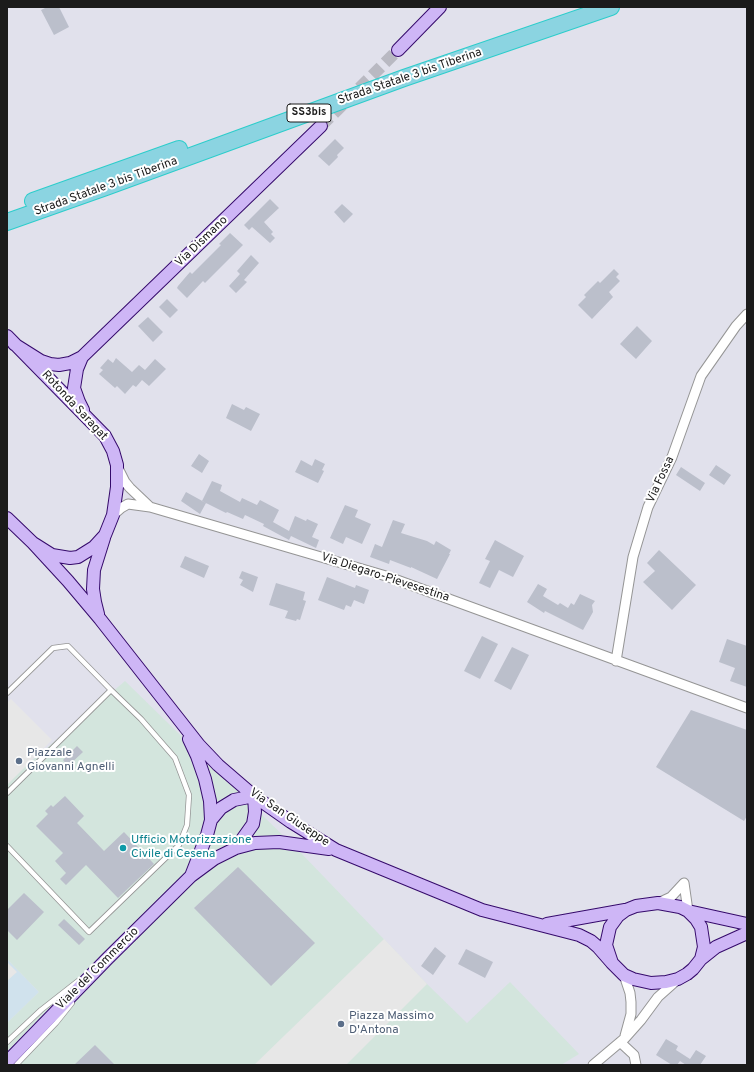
<!DOCTYPE html>
<html>
<head>
<meta charset="utf-8">
<style>
  body { margin:0 }
  #map { position:relative; width:754px; height:1072px; overflow:hidden; background:#e1e1ec; font-family:Overpass,sans-serif }
  canvas { display:block }
  .frame { position:absolute; inset:0; border:8px solid #1b1b1b; pointer-events:none }
</style>
</head>
<body>
<div id="map">
<canvas width="754" height="1072"></canvas>
<div class="frame"></div>
</div>
<script>
const ctx = document.querySelector('canvas').getContext('2d');
ctx.lineJoin = 'round';
function fill(path, color) { ctx.fillStyle = color; ctx.fill(path, 'evenodd'); }
const shape = rows => new Path2D(rows.map(r => 'M' + r).join(''));
function strokePath(path, color, width, dash) { ctx.strokeStyle = color; ctx.lineWidth = width; ctx.lineCap = dash ? 'butt' : 'round'; ctx.setLineDash(dash || []); ctx.stroke(path); }
function label(font, color, halo, rows, align = 'center') {
  ctx.font = font + ' Overpass,sans-serif'; ctx.lineWidth = 4; ctx.setLineDash([]); ctx.textBaseline = 'middle'; ctx.strokeStyle = halo; ctx.fillStyle = color; for (const [text, x, y, turn = 0] of rows) {
    ctx.save(); ctx.translate(x, y); ctx.rotate((+turn || 0) * Math.PI / 180); ctx.textAlign = isNaN(turn) ? turn : align; if (halo) ctx.strokeText(text, 0, 0); ctx.fillText(text, 0, 0); ctx.restore();
  }
}
const commercial = shape([
  [7,959,39,992,7,1023]
]);
const industrial = shape([
  [125,681,301,853,427,984,467,1023,510,982,579,1054,561,1065,7,1065,7,1023,39,992,7,959,7,782]
]);
const parking = shape([
  [11,699,52,740,7,785,7,703],
  [384,939,427,984,346,1065,254,1065],
  [7,962,17,972,7,981]
]);
const building = shape([
  [47,7,59,7,69,27,54,35,41,10],
  [335,139,344,148,337,155,338,157,329,166,318,156],
  [270,199,279,208,264,222,273,232,271,234,275,238,270,243,252,227,249,230,244,225],
  [342,204,353,214,344,223,334,212],
  [230,233,243,245,205,283,203,281,187,298,177,288,178,286,190,272,192,274,221,245,219,244],
  [251,255,259,263,244,280,247,282,236,293,229,286,240,274,237,271],
  [614,269,619,274,616,277,620,281,609,292,613,297,592,319,578,305,586,297,584,295,598,281,600,283],
  [167,299,178,310,170,318,159,307],
  [148,317,163,332,153,342,138,326],
  [637,326,652,341,636,359,620,344],
  [116,358,132,372,139,365,145,370,155,359,166,369,149,386,142,380,136,387,133,385,125,394,117,386,115,388,99,374,103,370,100,368,108,359,113,363],
  [232,404,244,410,246,407,260,414,251,431,226,418],
  [199,454,209,461,202,473,191,466],
  [315,459,325,464,322,470,324,471,318,483,295,472,301,460,312,466],
  [716,465,731,475,724,485,709,475],
  [681,467,705,483,700,491,676,475],
  [212,481,222,485,220,491,240,502,242,498,257,505,260,500,279,510,273,522,289,531,295,516,306,521,307,519,318,524,312,537,319,540,316,548,291,536,289,540,263,526,264,524,245,515,243,519,227,512,226,513,202,501],
  [186,492,206,503,200,514,181,501],
  [345,505,358,510,355,517,371,524,362,544,346,537,343,544,330,538],
  [393,520,405,524,401,533,427,541,434,545,436,541,451,550,449,554,450,554,437,579,411,567,411,568,390,560,389,564,370,557,375,544,382,547],
  [495,540,524,556,513,577,499,570,490,588,479,583,490,561,485,559],
  [659,550,696,585,672,610,643,582,655,571,647,563],
  [185,556,209,566,204,578,180,567],
  [242,571,258,577,253,592,240,585,243,580,239,578],
  [327,577,355,588,356,585,369,590,364,604,354,600,351,607,346,605,344,610,318,600],
  [276,583,305,592,303,600,306,601,300,620,297,619,296,621,285,618,288,611,269,605],
  [538,584,547,589,543,596,558,605,560,603,568,608,571,603,574,605,580,594,595,601,592,605,593,612,583,630,545,611,544,613,527,602],
  [482,636,498,644,480,679,464,671],
  [727,639,747,646,747,687,730,681,735,668,719,662],
  [512,647,529,655,511,690,494,681],
  [691,710,747,730,747,816,744,821,656,767],
  [77,746,83,752,68,766,63,760],
  [65,796,84,816,77,823,104,851,124,832,154,864,118,898,86,865,66,885,60,879,66,873,55,861,63,853,36,826,48,814,45,811,51,805,53,807],
  [238,867,315,943,271,986,194,908],
  [24,893,44,912,17,940,7,930,7,910],
  [64,919,85,939,79,945,58,925],
  [435,947,446,956,433,975,421,966],
  [466,949,493,962,485,978,458,964],
  [666,1039,678,1046,676,1050,690,1059,696,1050,706,1056,700,1065,686,1065,680,1061,677,1065,672,1065,656,1055],
  [95,1045,115,1065,74,1065]
]);
const secondaryTunnel = shape([
  [321,126,398,50]
]);
const lane = shape([
  [7,693,53,648,68,646,111,690,7,793],
  [7,846,89,932,179,845,187,825,189,795,175,758,141,719,111,690],
  [7,1042,41,1010,78,981],
  [16,1065,56,1023,72,1003]
]);
const street = shape([
  [118,468,125,482,130,488,150,507],
  [113,515,121,508,128,504,150,507,386,576,747,708],
  [616,661,633,557,648,507,672,457,701,376,736,326,747,314],
  [658,903,671,897,684,883,688,911],
  [624,975,630,993,631,1002,631,1014,625,1036],
  [620,1042,634,1055,636,1065],
  [593,1065,625,1038,641,1020,658,997,676,981]
]);
const secondary = shape([
  [398,50,440,7],
  [7,336,105,436,113,451,117,465,117,487,113,515,105,535,94,547,78,557,70,558,52,555,33,543,7,518],
  [14,344,41,361,50,364,59,365,70,363,82,357,321,126],
  [82,357,77,369,74,388,79,402,83,410],
  [33,543,68,581,100,619,199,745,218,765,254,796,291,822,336,850,482,910,579,935,591,941,598,947,612,963],
  [98,614,95,602,93,589,94,570,104,538],
  [189,739,197,756,205,779,210,801,211,820,207,835,191,876],
  [211,820,221,808,234,800,254,796],
  [236,848,253,824,255,812,254,796],
  [658,903,680,907,688,911,696,919,701,927,704,947,701,959,693,969,687,974,678,979,666,982,651,983,633,979,624,975,612,963,606,945,610,927,618,916,626,910,636,906,658,903],
  [688,911,747,924],
  [547,924,625,910],
  [701,959,716,947,747,933],
  [7,1062,107,959,191,876,214,859,236,848,255,843,279,842,329,849]
]);
const highway = shape([
  [33,201,179,149],
  [7,222,106,187,404,78,611,7]
]);
const markers = [
  [19,761,4,"#5c6f8a"],
  [123,848,4,"#0f9aa8"],
  [341,1024,4,"#5c6f8a"]
];
const shields = [
  [309,113,44]
];
const shieldNames = [
  ["SS3bis",309,113]
];
const streetNames = [
  ["Strada Statale 3 bis Tiberina",410,77,-19],
  ["Strada Statale 3 bis Tiberina",106,187,-20],
  ["Via Dismano",202,242,-44],
  ["Rotonda Saragat",74,406,47],
  ["Via Fossa",661,480,-65],
  ["Via Diegaro-Pievesestina",385,578,18],
  ["Via San Giuseppe",289,818,34],
  ["Viale del Commercio",98,969,-45]
];
const serviceNames = [
  ["Piazzale",27,754],
  ["Giovanni Agnelli",27,768],
  ["Piazza Massimo",349,1017],
  ["D'Antona",349,1031]
];
const cultureNames = [
  ["Ufficio Motorizzazione",131,841],
  ["Civile di Cesena",131,855]
];
fill(commercial, '#d0e2ed');
fill(industrial, '#d3e5dd');
fill(parking, '#e7e7e7');
fill(building, '#bbbfcb');
strokePath(secondaryTunnel, '#b9b9c2', 12, [12, 6]);
strokePath(lane, '#959595', 6);
strokePath(street, '#959595', 11);
strokePath(secondary, '#350a6b', 14);
strokePath(highway, '#2ccdcb', 18);
strokePath(lane, '#fff', 4.5);
strokePath(street, '#fff', 9);
strokePath(secondary, '#ceb6f6', 12);
strokePath(highway, '#8bd4e1', 16);
for (const [x, y, r, color] of markers) { const dot = new Path2D(); dot.arc(x, y, r, 0, 2 * Math.PI); ctx.fillStyle = color; ctx.fill(dot); strokePath(dot, '#fff', 1.5); }
for (const [x, y, w] of shields) { const box = new Path2D(); box.roundRect(x - w / 2, y - 9, w, 18, 3); ctx.fillStyle = '#fff'; ctx.fill(box); strokePath(box, '#1b1b1b', 1); }
label('bold 11px', '#1b1b1b', null, shieldNames);
label('12px', '#1b1b1b', '#fff', streetNames);
label('12px', '#4e5e75', '#fff', serviceNames, 'left');
label('12px', '#0d838f', '#fff', cultureNames, 'left');
</script>
</body>
</html>
